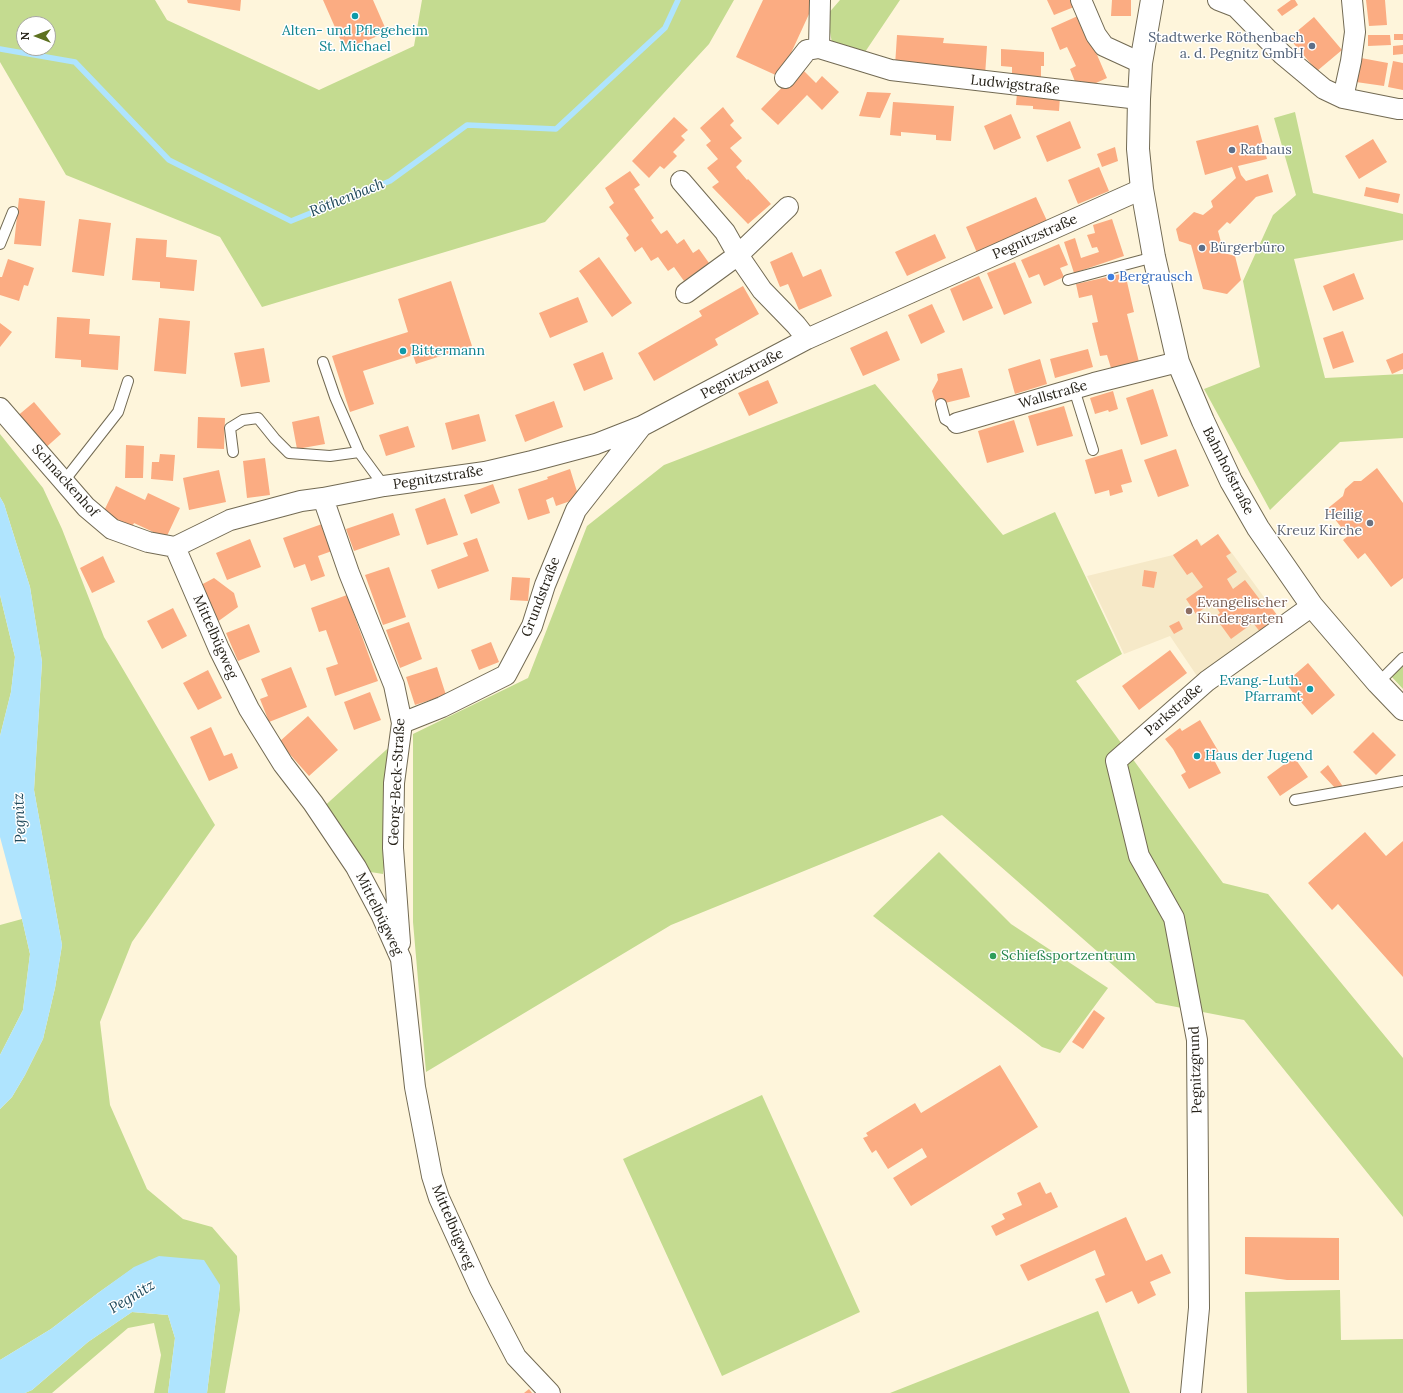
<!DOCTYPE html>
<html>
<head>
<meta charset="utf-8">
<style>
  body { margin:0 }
  #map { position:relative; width:1403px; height:1393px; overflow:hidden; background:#fef5db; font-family:Lora,serif }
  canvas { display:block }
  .north { position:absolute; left:16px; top:16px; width:40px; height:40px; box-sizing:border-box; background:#fff; border:1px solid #a8a7a3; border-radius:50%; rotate:270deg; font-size:11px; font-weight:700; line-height:16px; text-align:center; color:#262219 }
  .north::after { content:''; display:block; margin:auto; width:14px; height:18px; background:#5d7120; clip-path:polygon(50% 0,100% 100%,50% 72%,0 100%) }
</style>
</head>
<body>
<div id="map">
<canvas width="1403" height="1393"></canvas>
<div class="north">N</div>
</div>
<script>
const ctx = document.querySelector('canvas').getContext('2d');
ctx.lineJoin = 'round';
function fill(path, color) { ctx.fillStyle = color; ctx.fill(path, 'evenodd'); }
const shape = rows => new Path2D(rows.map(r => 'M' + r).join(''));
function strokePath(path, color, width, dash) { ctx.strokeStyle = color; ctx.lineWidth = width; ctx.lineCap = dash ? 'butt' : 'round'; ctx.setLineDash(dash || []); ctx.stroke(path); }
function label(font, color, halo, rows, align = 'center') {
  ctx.font = font + ' Lora,serif'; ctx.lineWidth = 3; ctx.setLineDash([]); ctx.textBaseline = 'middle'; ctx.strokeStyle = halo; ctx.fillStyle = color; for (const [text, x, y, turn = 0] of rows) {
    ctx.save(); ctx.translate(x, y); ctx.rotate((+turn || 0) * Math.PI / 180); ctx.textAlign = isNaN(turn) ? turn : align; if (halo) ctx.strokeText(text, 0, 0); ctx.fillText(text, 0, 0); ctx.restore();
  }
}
const built = shape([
  [1218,534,1280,619,1197,676,1170,636,1124,654,1087,576,1173,555,1197,539,1202,545]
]);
const green = shape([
  [0,0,155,0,167,20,319,90,414,46,422,0,734,0,709,44,545,222,262,307,220,237,66,175,0,62],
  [24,24,48,24,48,48,24,48],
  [840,0,900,0,865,52,832,43,827,15],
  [1295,112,1313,193,1403,214,1403,240,1294,259,1325,378,1403,374,1403,438,1340,442,1270,510,1204,389,1260,367,1243,281,1273,215,1296,195,1274,118],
  [875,384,1003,535,1055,512,1122,654,1076,681,1223,883,1268,894,1403,1058,1403,1217,1244,1020,1156,1003,942,815,671,925,426,1072,413,922,413,734,528,678,587,526,664,465],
  [0,434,43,488,62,529,104,637,215,825,132,942,100,1022,110,1105,147,1189,183,1219,212,1227,237,1256,240,1310,225,1393,207,1393,220,1285,135,1267,98,1293,51,1329,0,1360,0,1109,12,1097,25,1075,43,1039,55,988,62,945,34,790,42,662,30,587,4,504,0,497],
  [0,595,15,657,11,692,0,736],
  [1403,663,1403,689,1390,675],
  [397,740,393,793,383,874,358,870,319,811],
  [939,852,1011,924,1108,988,1060,1053,1042,1047,873,916],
  [22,919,30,954,23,1010,0,1055,0,925],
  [762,1095,860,1312,722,1376,623,1159],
  [1340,1290,1341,1340,1403,1339,1403,1393,1247,1393,1245,1292],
  [1098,1311,1130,1393,890,1393],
  [132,1312,168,1315,175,1338,168,1393,154,1393,161,1355,154,1323,128,1328,52,1393,25,1393,32,1390,88,1342]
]);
const water = shape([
  [0,497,4,504,30,587,42,662,34,790,62,945,55,988,43,1039,25,1075,12,1097,0,1109,0,1055,23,1010,30,954,22,919,0,837,0,736,11,692,15,657,0,595],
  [159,1256,204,1260,220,1285,207,1393,168,1393,175,1338,168,1315,132,1312,88,1342,32,1390,25,1393,0,1393,0,1360,51,1329,98,1293,134,1267]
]);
const stream = shape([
  [0,49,75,62,169,160,291,221,390,181,467,125,556,129,665,28,678,0]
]);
const building = shape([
  [187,0,241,0,240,11,188,3],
  [323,0,373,0,387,32,345,50],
  [763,0,812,0,815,1,780,77,736,57],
  [1047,0,1071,0,1074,7,1054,15],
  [1112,0,1131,0,1131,16,1111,16],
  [1291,0,1295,0,1298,5,1282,16,1277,10],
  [1366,0,1385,0,1387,25,1369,26],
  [1080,15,1107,78,1085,88,1082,81,1076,84,1070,69,1076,66,1067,47,1060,50,1051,28],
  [1314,17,1342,50,1317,71,1289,38],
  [1394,34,1403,34,1403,40,1394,40],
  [897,35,944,38,943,43,987,46,985,76,895,66],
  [1368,35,1390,35,1391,45,1368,46],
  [1403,45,1403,54,1393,55,1393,46],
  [1001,49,1044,52,1044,66,1041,66,1041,81,1012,79,1012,67,1001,66],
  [1361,58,1388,63,1384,86,1356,82],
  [1393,61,1403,63,1403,90,1388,87],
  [801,68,816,83,822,76,839,92,822,110,807,95,778,125,761,109],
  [867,92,891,93,880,118,859,116],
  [1017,93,1060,97,1059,111,1033,109,1033,106,1016,105],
  [893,102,954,106,951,141,936,140,936,135,901,132,901,136,890,135],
  [723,107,734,121,730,125,742,138,730,148,742,161,736,167,747,180,748,179,771,204,748,224,712,187,719,182,707,168,718,159,706,145,711,141,700,128],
  [1011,114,1021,138,994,150,984,126],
  [674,117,688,130,681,136,685,140,673,152,677,156,664,169,660,166,649,178,632,161],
  [1070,121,1081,148,1047,162,1036,136],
  [1258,125,1267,159,1238,166,1241,175,1246,181,1268,174,1273,192,1256,197,1230,224,1227,222,1218,231,1224,253,1235,256,1241,280,1227,294,1203,289,1191,245,1179,241,1176,229,1194,212,1203,215,1213,207,1211,201,1236,178,1232,167,1205,175,1196,141],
  [1373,139,1387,162,1359,179,1345,156],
  [1115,147,1118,161,1102,167,1097,154],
  [1099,167,1109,191,1078,204,1068,180],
  [630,171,640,185,634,189,654,218,651,220,661,234,667,230,677,244,684,239,693,253,699,249,709,263,684,281,674,267,668,271,658,257,651,261,642,247,635,252,626,238,629,235,609,207,614,203,605,188],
  [1366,187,1400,194,1398,203,1364,196],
  [1036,197,1048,223,978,255,966,227],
  [19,198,45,201,41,246,14,244],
  [79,219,111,223,104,276,72,272],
  [1112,219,1124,256,1074,273,1064,242,1075,238,1081,258,1099,252,1097,247,1092,248,1087,235,1095,233,1093,225],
  [935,234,946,258,907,276,895,252],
  [136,238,167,240,166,257,197,260,194,291,160,288,160,282,132,280],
  [1059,244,1068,265,1060,268,1064,277,1044,286,1039,274,1029,278,1021,260],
  [792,252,803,277,821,269,832,296,799,310,788,284,780,287,770,262],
  [599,257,632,303,612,317,579,271],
  [8,259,34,268,28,286,24,285,19,301,0,295,0,277,2,277],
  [1015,262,1032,303,1004,315,987,273],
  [1125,273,1134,312,1127,314,1139,362,1111,368,1107,355,1100,356,1092,323,1098,322,1092,295,1079,298,1076,284],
  [1354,273,1364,299,1333,311,1323,286],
  [979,276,993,308,963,321,950,289],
  [451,281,472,346,416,364,413,355,363,371,374,404,350,412,332,356,408,332,398,299],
  [743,286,759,314,715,339,718,345,654,381,638,353,702,316,699,311],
  [578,297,588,322,550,338,539,313],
  [932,304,945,332,921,344,908,315],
  [57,317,90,319,89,334,120,336,118,370,81,367,81,360,55,358],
  [159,318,190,321,186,374,154,371],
  [0,323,12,332,0,347],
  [887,331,900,360,863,376,850,348],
  [1343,331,1354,362,1333,369,1323,338],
  [264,348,270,382,241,387,234,353],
  [1088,349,1093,367,1055,378,1050,359],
  [603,352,613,379,584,391,573,364],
  [1403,353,1403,369,1392,374,1386,360],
  [1040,359,1047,384,1015,394,1008,369],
  [962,368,970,397,945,403,945,401,936,404,932,391,938,380,937,374],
  [768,380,778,403,749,416,738,393],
  [1153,389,1168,436,1141,445,1126,398],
  [1113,391,1118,409,1109,412,1108,410,1095,414,1090,398],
  [554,401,563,427,525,442,515,415],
  [34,402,61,434,43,450,15,418],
  [1064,406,1073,436,1037,446,1028,416],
  [479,414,486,441,452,450,445,423],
  [319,416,325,444,297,449,292,422],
  [198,417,225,418,224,449,197,448],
  [1014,420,1024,452,987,463,978,431],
  [408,426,415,447,386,456,379,435],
  [126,445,144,446,143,478,125,478],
  [1122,449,1132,482,1121,485,1123,492,1110,496,1109,490,1095,494,1085,460],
  [1176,449,1189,486,1158,497,1144,460],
  [160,454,175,455,173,481,151,479,152,462,159,462],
  [265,458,270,495,247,498,243,461],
  [1377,468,1403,503,1403,578,1391,587,1365,553,1358,559,1343,540,1348,536,1327,509,1343,496,1345,489,1354,481,1361,481],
  [570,469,579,498,556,506,553,497,546,500,550,513,528,520,518,489,548,479,547,477],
  [219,470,226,502,189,510,183,478],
  [493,484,500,503,471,514,464,495],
  [116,486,145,500,148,493,180,508,166,538,134,523,131,529,102,515],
  [445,498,458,535,427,545,415,509],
  [393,513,400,535,354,551,346,529],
  [322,524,332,551,318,556,325,576,311,581,305,564,294,568,283,538],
  [1218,534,1231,553,1226,556,1237,572,1227,579,1233,589,1245,580,1264,605,1268,603,1280,619,1261,633,1253,623,1231,639,1215,617,1220,613,1213,602,1196,614,1186,599,1203,587,1192,572,1187,575,1173,555,1197,539,1201,546],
  [477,538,489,571,438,589,431,570,468,556,463,543],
  [250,539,261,567,227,580,216,553],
  [103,556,115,582,92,593,80,568],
  [389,567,406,617,383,625,365,575],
  [1144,570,1157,572,1154,588,1142,586],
  [512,577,530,578,528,601,510,600],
  [214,578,234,593,238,607,213,625,199,586],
  [347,595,378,681,335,696,326,668,338,664,326,630,319,632,311,608],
  [173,608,187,636,162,649,147,621],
  [1179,621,1183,629,1174,634,1169,626],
  [409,622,422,659,400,668,386,630],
  [249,624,260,652,238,661,226,633],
  [491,642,499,662,479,670,471,650],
  [1170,650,1187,673,1139,710,1122,686],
  [1308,663,1335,695,1312,715,1285,683],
  [291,667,307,707,269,722,260,699,268,696,261,679],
  [437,667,446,695,415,705,406,677],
  [208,670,222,698,198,710,183,683],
  [370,692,381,720,354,730,344,702],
  [308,716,338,750,309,776,279,742],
  [1200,720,1220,754,1213,758,1221,773,1189,789,1181,775,1186,772,1173,749,1165,739,1180,728,1182,731],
  [211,727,224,756,232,753,238,768,209,781,190,737],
  [1373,732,1396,755,1376,775,1353,752],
  [1294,757,1308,777,1280,796,1267,777],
  [1328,765,1344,788,1336,789,1320,772],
  [1365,832,1386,856,1403,841,1403,977,1338,904,1332,910,1308,883],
  [1094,1010,1105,1018,1083,1049,1072,1042],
  [1000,1065,1038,1127,911,1206,893,1178,927,1157,922,1148,888,1169,876,1150,872,1153,863,1138,868,1136,866,1133,915,1103,921,1113],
  [1040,1182,1046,1194,1051,1192,1058,1207,996,1236,991,1226,1005,1219,1002,1214,1022,1205,1017,1193],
  [1126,1217,1146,1261,1162,1254,1171,1273,1150,1282,1156,1295,1138,1304,1132,1291,1106,1303,1095,1279,1105,1275,1095,1250,1028,1281,1020,1265],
  [1245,1237,1339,1238,1339,1280,1287,1280,1245,1274],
  [529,1389,532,1393,524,1393]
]);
const lane = shape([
  [0,244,13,212],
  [1068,280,1154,257],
  [323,362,335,397,359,452,384,486],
  [1074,389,1093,450],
  [941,404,945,419,950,422,957,423],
  [233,452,230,428,243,420,258,418,275,439,289,453,330,456,359,452],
  [64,481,118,412,128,381],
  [1378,683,1403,658],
  [1295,800,1403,781]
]);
const street = shape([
  [1081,0,1096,35,1104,46,1141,63],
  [1218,0,1236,7,1282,54,1324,89,1343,98,1398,109,1403,109],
  [819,48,820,0],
  [785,78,807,50,819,48,891,70,1139,99],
  [1343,98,1351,61,1355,32,1352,0],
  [681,181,725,232,738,255,762,290,796,325,807,339],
  [686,293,738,255,788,207],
  [0,408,86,507,112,529,148,542,175,547,230,520,301,501,323,498,384,486,485,472,532,461,596,444,642,426,807,339,1142,189],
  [957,423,1094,383,1178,362],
  [323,498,349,573,394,685,402,723,394,783,393,848,400,943],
  [175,547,219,649,249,709,283,764,313,803,356,867,381,914,401,959,415,1087,432,1176,439,1198,480,1288,516,1357,550,1393],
  [402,723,442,707,506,675,532,626,545,585,576,510,641,427],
  [1191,1393,1199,1308,1197,1040,1174,918,1139,856,1116,761,1207,681,1312,606]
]);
const secondary = shape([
  [1152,0,1141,63,1139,99,1138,149,1142,189,1154,257,1178,362,1203,421,1231,481,1258,528,1312,606,1378,683,1403,709]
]);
const markers = [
  [355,16,4,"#0f9aa8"],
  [1312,46,4,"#5c6f8a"],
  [1232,150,4,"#5c6f8a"],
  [1202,248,4,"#5c6f8a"],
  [1111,277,4,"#3f7fe0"],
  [403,351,4,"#0f9aa8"],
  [1370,523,4,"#6b7280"],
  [1189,611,4,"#8d6e63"],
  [1310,689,4,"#0f9aa8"],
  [1197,756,4,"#0f9aa8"],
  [993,956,4,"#2e9e5b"]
];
const cultureNames = [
  ["Alten- und Pflegeheim",355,31,"center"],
  ["St. Michael",355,47,"center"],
  ["Bittermann",411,351],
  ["Evang.-Luth.",1302,681,"right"],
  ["Pfarramt",1302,697,"right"],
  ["Haus der Jugend",1205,756]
];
const serviceNames = [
  ["Stadtwerke Röthenbach",1304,38,"right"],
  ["a. d. Pegnitz GmbH",1304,54,"right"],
  ["Rathaus",1240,150],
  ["Bürgerbüro",1210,248]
];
const streetNames = [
  ["Ludwigstraße",1015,85,6],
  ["Pegnitzstraße",1035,237,-24],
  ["Pegnitzstraße",742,374,-28],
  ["Wallstraße",1053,395,-16],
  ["Bahnhofstraße",1228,471,63],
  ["Pegnitzstraße",438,478,-9],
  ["Schnackenhof",65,481,48],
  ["Grundstraße",541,597,-69],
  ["Mittelbügweg",215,637,66],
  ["Parkstraße",1174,710,-41],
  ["Georg-Beck-Straße",397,782,-87],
  ["Mittelbügweg",379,914,64],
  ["Pegnitzgrund",1196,1070,-92],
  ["Mittelbügweg",453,1227,67]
];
const shopNames = [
  ["Bergrausch",1119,277]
];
const worshipNames = [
  ["Heilig",1362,515],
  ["Kreuz Kirche",1362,531]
];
const educationNames = [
  ["Evangelischer",1197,603],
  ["Kindergarten",1197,619]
];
const leisureNames = [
  ["Schießsportzentrum",1001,956]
];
const waterNames = [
  ["Röthenbach",347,198,-22],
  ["Pegnitz",20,818,-93],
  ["Pegnitz",132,1297,-31]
];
fill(built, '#f6e9c8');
fill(green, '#c4db90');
fill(water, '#afe4fe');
strokePath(stream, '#afe4fe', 5.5);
fill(building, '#fbac82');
strokePath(lane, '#726a53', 12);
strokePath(street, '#726a53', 22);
strokePath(secondary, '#726a53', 24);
strokePath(lane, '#fff', 10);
strokePath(street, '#fff', 20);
strokePath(secondary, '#fff', 22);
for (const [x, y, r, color] of markers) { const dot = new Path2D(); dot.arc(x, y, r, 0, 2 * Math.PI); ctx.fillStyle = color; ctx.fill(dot); strokePath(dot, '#fff', 1.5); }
label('14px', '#0d838f', '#fff', cultureNames, 'left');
label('14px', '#4e5e75', '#fff', serviceNames, 'left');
label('14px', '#262219', '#fff', streetNames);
label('14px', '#366cbe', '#fff', shopNames, 'left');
label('14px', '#5b616d', '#fff', worshipNames, 'right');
label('14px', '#785e54', '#fff', educationNames, 'left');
label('14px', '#27864d', '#fff', leisureNames, 'left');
label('italic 15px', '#1f495b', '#fff', waterNames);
</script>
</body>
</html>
